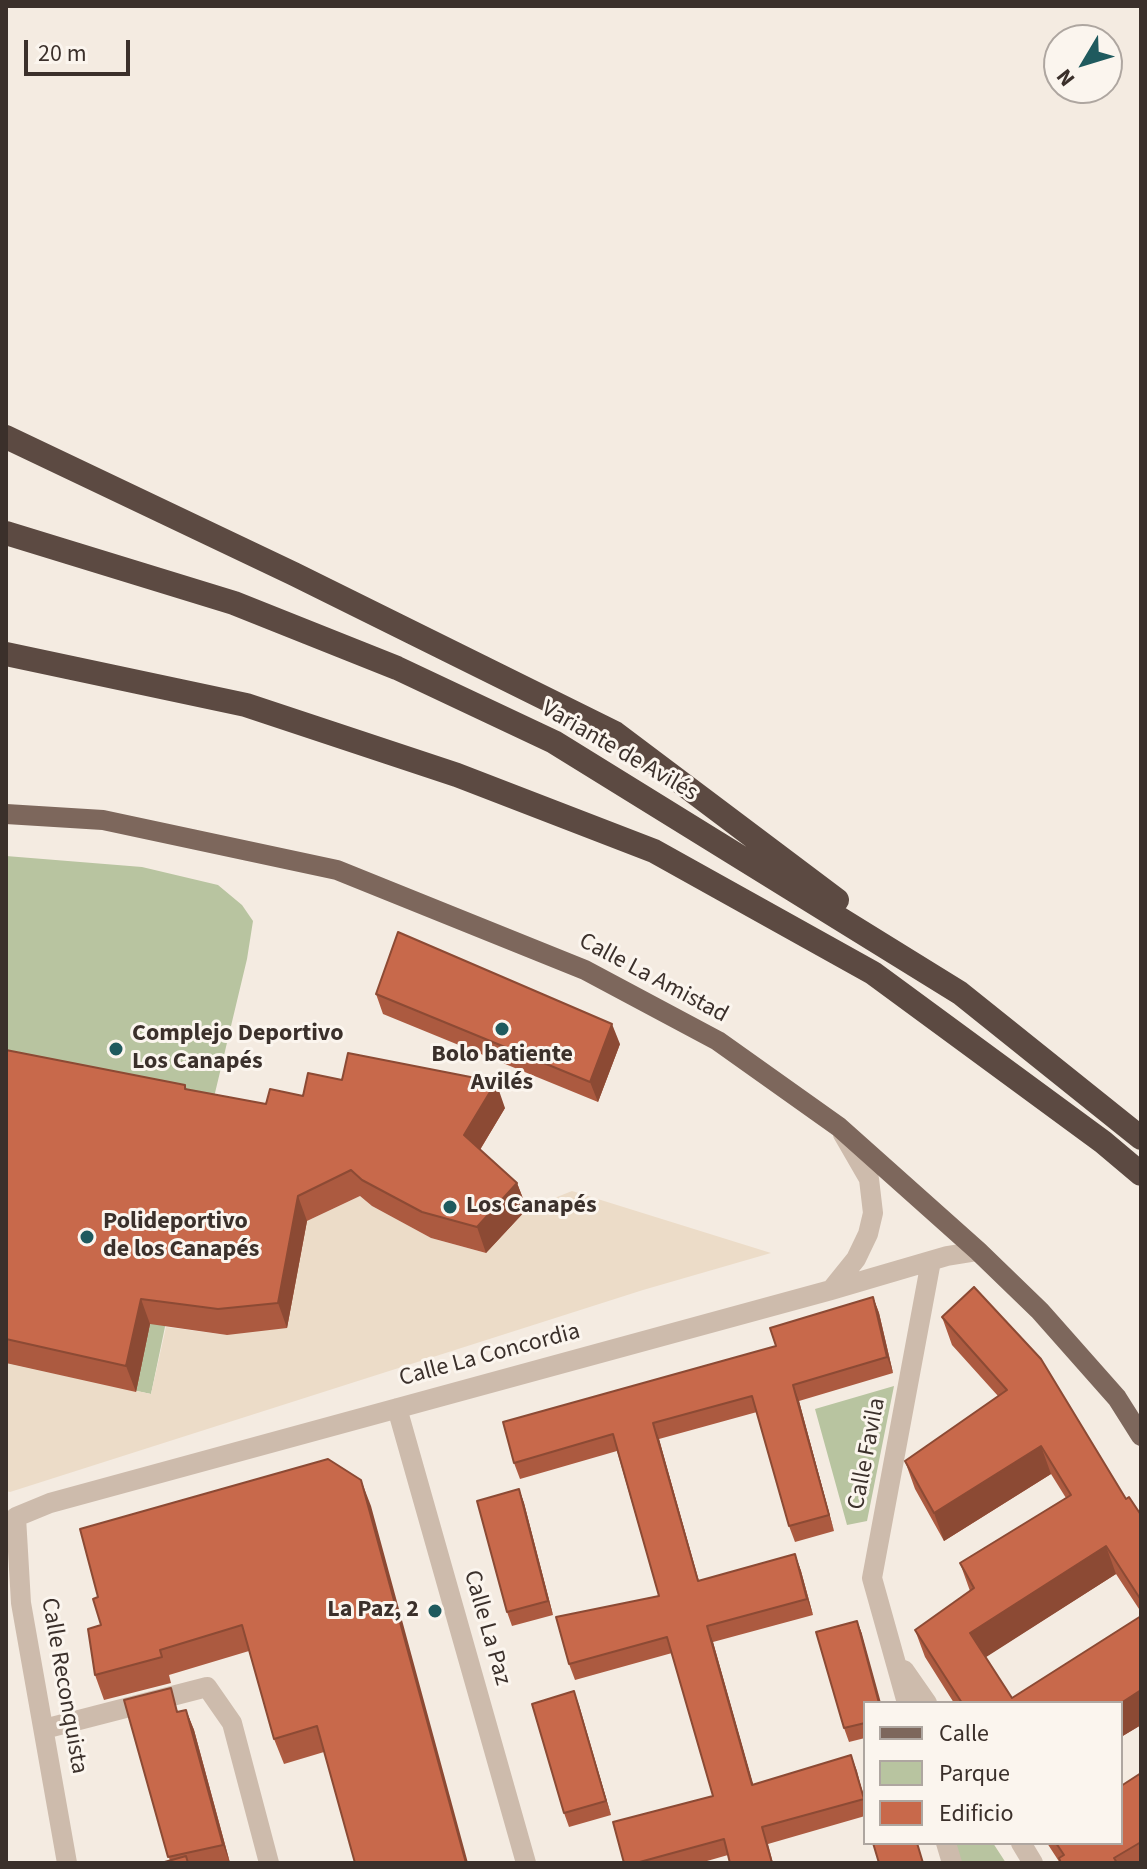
<!DOCTYPE html>
<html>
<head>
<meta charset="utf-8">
<style>
  body { margin:0 }
  #map { position:relative; width:1147px; height:1869px; overflow:hidden; background:#f4ebe1; font-family:"Source Sans 3",sans-serif }
  canvas { display:block }
  .frame { position:absolute; inset:0; border:8px solid #3b302b; pointer-events:none }
  .legend { position:absolute; left:863px; top:1701px; width:260px; height:144px; box-sizing:border-box; background:#fbf5ee; border:2px solid #aea6a0; margin:0; padding:10px 14px; list-style:none; font-size:24px; color:#3b302b }
  .legend li { display:flex; align-items:center; gap:16px; height:40px }
  .legend b { width:40px; border:2px solid #aea6a0 }
  .north { position:absolute; left:1043px; top:24px; width:80px; height:80px; box-sizing:border-box; background:#fbf5ee; border:2px solid #aea6a0; border-radius:50%; rotate:232deg; font-size:22px; font-weight:700; line-height:32px; text-align:center; color:#3b302b }
  .north::after { content:''; display:block; margin:auto; width:28px; height:36px; background:#1f5a5e; clip-path:polygon(50% 0,100% 100%,50% 72%,0 100%) }
  .scale { position:absolute; left:24px; top:40px; width:106px; height:36px; box-sizing:border-box; border:4px solid #3b302b; border-top:0; padding-left:10px; font-size:24px; line-height:28px; white-space:nowrap; color:#3b302b; -webkit-text-stroke:6px #fbf5ee; paint-order:stroke }
</style>
</head>
<body>
<div id="map">
<canvas width="1147" height="1869"></canvas>
<div class="frame"></div>
<ul class="legend">
<li><b style="height:10px;background:#7d675c"></b>Calle</li>
<li><b style="height:22px;background:#b8c4a0"></b>Parque</li>
<li><b style="height:22px;background:#c8694b"></b>Edificio</li>
</ul>
<div class="north">N</div>
<div class="scale">20 m</div>
</div>
<script>
const ctx = document.querySelector('canvas').getContext('2d');
ctx.lineJoin = 'round';
function fill(path, color) { ctx.fillStyle = color; ctx.fill(path, 'evenodd'); }
const shape = rows => new Path2D(rows.map(r => 'M' + r).join(''));
function strokePath(path, color, width, dash) { ctx.strokeStyle = color; ctx.lineWidth = width; ctx.lineCap = dash ? 'butt' : 'round'; ctx.setLineDash(dash || []); ctx.stroke(path); }
function label(font, color, halo, rows, align = 'center') {
  ctx.font = font + ' "Source Sans 3",sans-serif'; ctx.lineWidth = 6; ctx.setLineDash([]); ctx.textBaseline = 'middle'; ctx.strokeStyle = halo; ctx.fillStyle = color; for (const [text, x, y, turn = 0] of rows) {
    ctx.save(); ctx.translate(x, y); ctx.rotate((+turn || 0) * Math.PI / 180); ctx.textAlign = isNaN(turn) ? turn : align; if (halo) ctx.strokeText(text, 0, 0); ctx.fillText(text, 0, 0); ctx.restore();
  }
}
const green = shape([
  [6,856,142,867,218,885,242,905,253,921,247,959,204,1139,151,1394,6,1363],
  [894,1386,867,1521,847,1525,815,1409],
  [952,1843,993,1843,1006,1863,958,1863]
]);
const plaza = shape([
  [572,1191,771,1253,643,1290,10,1492,6,1491,6,1363,151,1394,166,1327,227,1335,307,1221,360,1196,372,1206,431,1238,486,1253,527,1209]
]);
const minor = shape([
  [831,1290,856,1259,868,1234,873,1213,869,1179,843,1134],
  [397,1408,526,1863],
  [16,1517,50,1503,831,1290,947,1256,978,1251],
  [16,1517,21,1603,67,1863],
  [904,1670,927,1703],
  [907,1703,872,1578,931,1261],
  [44,1729,207,1687,232,1723,269,1863],
  [946,1843,952,1863],
  [1021,1843,1033,1863]
]);
const major = shape([
  [6,814,103,820,337,870,585,970,718,1041,839,1127,978,1251,1040,1311,1117,1398,1141,1436]
]);
const highway = shape([
  [6,437,294,574,615,733,837,900],
  [6,533,234,603,397,668,554,742,960,993,1141,1138],
  [6,654,246,705,457,775,654,851,873,973,1103,1142,1141,1174]
]);
const wall = shape([
  [376,994,620,1044,598,1102,383,1014],
  [6,1050,185,1085,187,1090,266,1104,303,1096,342,1080,505,1108,480,1150,517,1183,527,1209,486,1253,431,1238,372,1206,360,1196,307,1221,287,1328,227,1335,150,1324,136,1392,6,1363],
  [873,1297,879,1313,893,1373,799,1401,834,1531,795,1542,789,1526,757,1412,659,1439,699,1581,795,1554,801,1571,813,1615,713,1642,753,1785,851,1755,865,1799,865,1816,768,1844,773,1863,730,1863,728,1855,700,1863,624,1863,713,1796,672,1653,575,1680,569,1664,659,1596,617,1451,520,1479,514,1463,776,1346],
  [942,1317,1141,1515,1141,1612,1116,1574,985,1657,1012,1698,1141,1616,1141,1725,1121,1737,1121,1703,954,1703,925,1657,915,1630,970,1591,960,1563,1066,1498,1051,1474,944,1541,915,1489,905,1461,998,1396,952,1345],
  [519,1489,524,1503,553,1615,512,1626,507,1612],
  [371,1506,324,1752,284,1764,274,1739,249,1651,169,1675,171,1683,104,1700,95,1675,101,1625],
  [857,1621,862,1634,865,1738,849,1742,844,1728],
  [574,1691,611,1815,569,1827,564,1813],
  [124,1700,179,1712,186,1710,194,1730,230,1863,161,1863,170,1861],
  [1141,1773,1141,1863,1060,1863,1047,1843,1121,1843]
]);
const shadedWall = shape([
  [612,1024,620,1044,598,1102,590,1082],
  [496,1082,505,1108,473,1161,464,1135],
  [517,1183,527,1209,486,1253,477,1227],
  [298,1196,307,1221,287,1328,278,1303],
  [873,1297,879,1313,893,1373,887,1357],
  [141,1299,150,1324,136,1392,126,1366],
  [793,1385,799,1401,834,1531,829,1515],
  [653,1423,659,1439,703,1597,698,1581],
  [1041,1446,1051,1474,944,1541,934,1513],
  [361,1480,371,1506,468,1863,466,1863],
  [519,1489,524,1503,553,1615,548,1601],
  [1106,1546,1116,1574,980,1661,970,1633],
  [795,1554,801,1571,813,1615,807,1599],
  [857,1621,862,1634,881,1703,879,1703],
  [707,1626,713,1642,758,1801,752,1785],
  [1141,1690,1141,1725,1121,1737,1121,1703],
  [574,1691,579,1705,611,1815,606,1801],
  [186,1710,194,1730,230,1863,223,1845],
  [851,1755,857,1771,865,1803]
]);
const building = shape([
  [398,932,612,1024,590,1082,376,994,398,932],
  [6,1050,185,1085,185,1089,266,1104,270,1089,303,1096,308,1073,342,1080,348,1053,496,1082,464,1135,517,1183,477,1227,422,1212,362,1180,351,1170,298,1196,278,1303,218,1309,141,1299,126,1366,6,1339,6,1050],
  [974,1287,1041,1359,1126,1499,1129,1497,1141,1515,1141,1600,1106,1546,970,1633,1012,1698,1141,1616,1141,1690,1121,1703,962,1703,915,1630,974,1588,960,1563,1071,1495,1041,1446,934,1513,905,1461,1007,1390,942,1317,974,1287],
  [873,1297,887,1357,793,1385,829,1515,789,1526,752,1396,653,1423,698,1581,795,1554,807,1599,707,1626,752,1785,851,1755,864,1799,762,1827,772,1863,730,1863,724,1839,636,1863,624,1863,613,1822,713,1796,667,1637,569,1664,556,1617,659,1596,613,1434,514,1463,503,1422,776,1346,770,1328,873,1297],
  [328,1459,361,1480,466,1863,355,1863,317,1726,274,1739,242,1625,160,1650,162,1657,95,1675,88,1629,101,1625,93,1599,98,1597,80,1529,328,1459],
  [519,1489,548,1601,507,1612,477,1501,519,1489],
  [857,1621,879,1703,865,1703,865,1723,844,1728,816,1632,857,1621],
  [171,1688,177,1712,186,1710,223,1845,168,1857,124,1700,171,1688],
  [574,1691,606,1801,564,1813,532,1704,574,1691],
  [1141,1773,1141,1842,1114,1858,1117,1863,1061,1863,1059,1858,1064,1855,1056,1843,1121,1843,1121,1786,1141,1773],
  [873,1843,917,1843,923,1863,879,1863,873,1843],
  [186,1856,188,1863,161,1863,186,1856]
]);
const markers = [
  [502,1029,8,"#1f5a5e"],
  [116,1049,8,"#1f5a5e"],
  [450,1207,8,"#1f5a5e"],
  [87,1237,8,"#1f5a5e"],
  [435,1611,8,"#1f5a5e"]
];
const streetNames = [
  ["Variante de Avilés",619,752,30],
  ["Calle La Amistad",653,979,28],
  ["Calle La Concordia",490,1356,-15],
  ["Calle Favila",868,1454,-79],
  ["Calle La Paz",486,1628,74],
  ["Calle Reconquista",63,1686,80]
];
const poiNames = [
  ["Complejo Deportivo",132,1035],
  ["Los Canapés",132,1063],
  ["Bolo batiente",502,1056,"center"],
  ["Avilés",502,1084,"center"],
  ["Los Canapés",466,1207],
  ["Polideportivo",103,1223],
  ["de los Canapés",103,1251],
  ["La Paz, 2",419,1611,"right"]
];
fill(green, '#b8c4a0');
fill(plaza, '#ecdcc8');
strokePath(minor, '#cdbbac', 20);
strokePath(major, '#7d675c', 20);
strokePath(highway, '#5c4a42', 24);
fill(wall, '#ac5a40');
fill(shadedWall, '#8c4a34');
fill(building, '#c8694b');
strokePath(building, '#8c4a34', 2);
for (const [x, y, r, color] of markers) { const dot = new Path2D(); dot.arc(x, y, r, 0, 2 * Math.PI); ctx.fillStyle = color; ctx.fill(dot); strokePath(dot, '#fbf5ee', 3); }
label('24px', '#3b302b', '#fbf5ee', streetNames);
label('bold 24px', '#3b302b', '#fbf5ee', poiNames, 'left');
</script>
</body>
</html>
